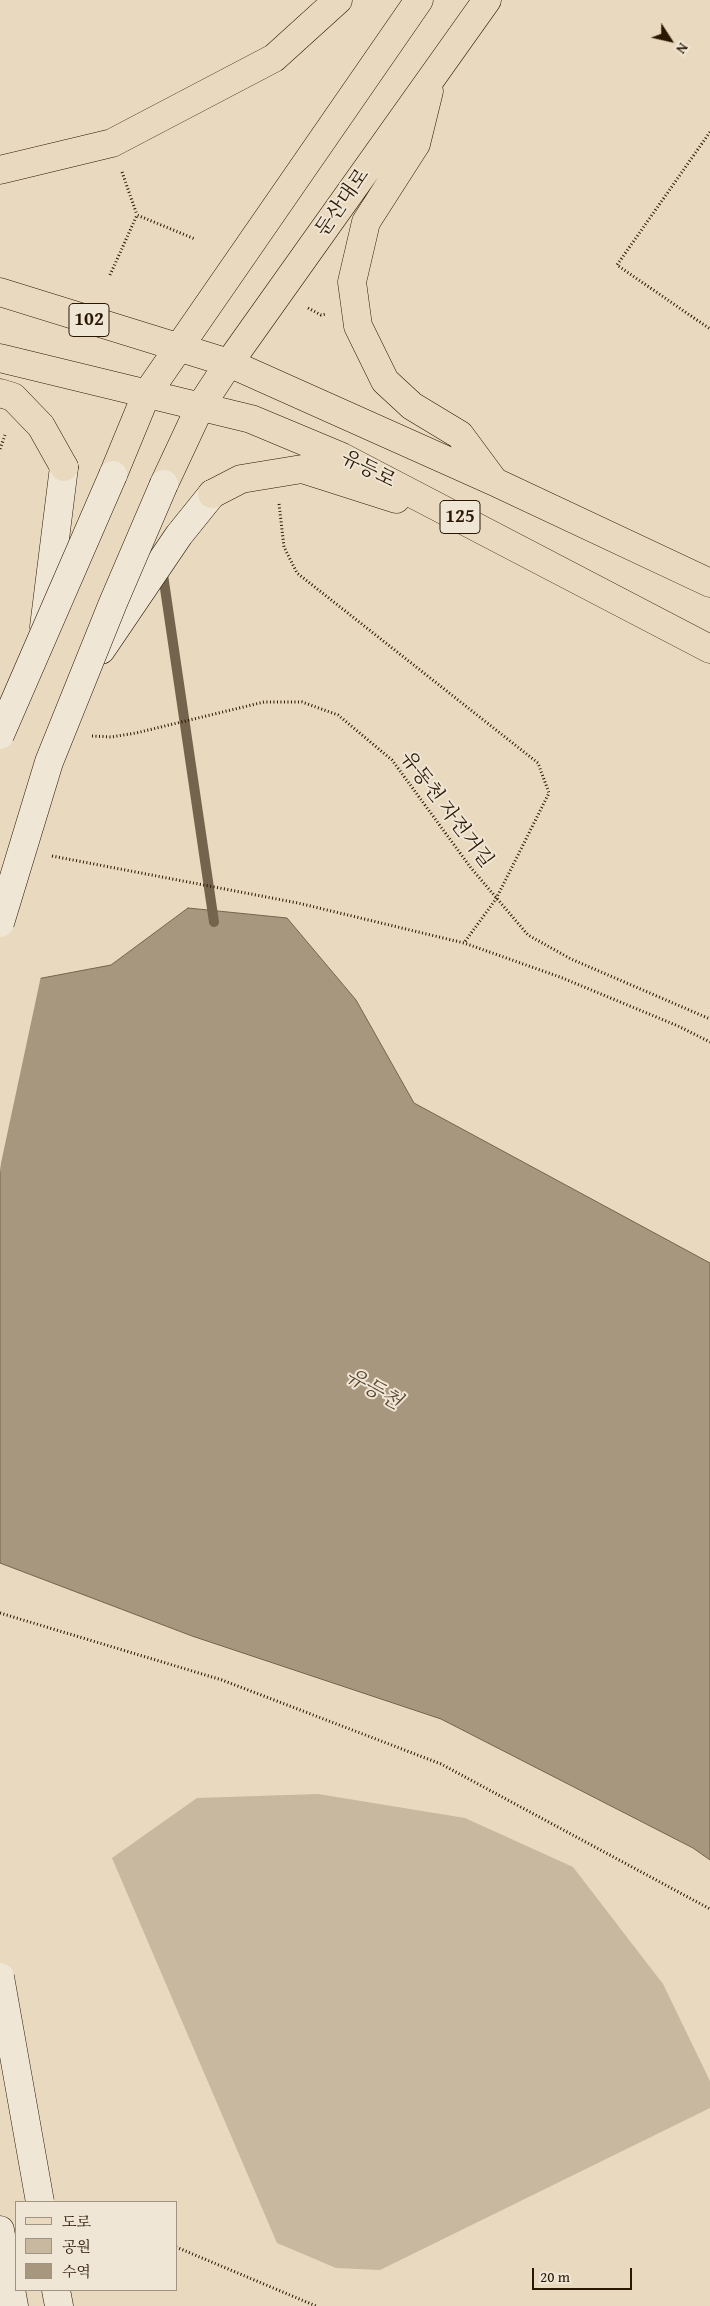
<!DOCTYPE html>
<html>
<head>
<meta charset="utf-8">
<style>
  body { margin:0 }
  #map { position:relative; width:710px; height:2306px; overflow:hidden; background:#e8d9bf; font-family:"Gentium Book Plus","Noto Serif KR",serif }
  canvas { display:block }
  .legend { position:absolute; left:15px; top:2201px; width:162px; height:90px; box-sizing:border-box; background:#f0e6d5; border:1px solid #a19381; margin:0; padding:6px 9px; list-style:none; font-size:15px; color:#2a1702 }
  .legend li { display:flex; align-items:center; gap:10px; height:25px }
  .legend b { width:25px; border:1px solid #a19381 }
  .north { position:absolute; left:645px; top:15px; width:50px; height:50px; -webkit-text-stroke:4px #f0e6d5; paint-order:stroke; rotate:125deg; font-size:14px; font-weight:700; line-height:20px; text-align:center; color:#2a1702 }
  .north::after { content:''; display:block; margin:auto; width:18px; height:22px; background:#2a1702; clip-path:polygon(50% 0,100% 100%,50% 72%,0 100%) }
  .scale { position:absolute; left:532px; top:2268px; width:100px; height:22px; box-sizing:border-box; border:2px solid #2a1702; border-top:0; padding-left:6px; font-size:15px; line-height:18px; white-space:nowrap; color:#2a1702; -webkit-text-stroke:4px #f0e6d5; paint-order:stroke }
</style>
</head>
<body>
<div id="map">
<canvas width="710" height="2306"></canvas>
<ul class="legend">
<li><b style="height:6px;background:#e8d9bf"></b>도로</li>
<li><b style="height:14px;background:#c8b89f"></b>공원</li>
<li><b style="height:14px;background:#a7977f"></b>수역</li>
</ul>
<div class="north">N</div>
<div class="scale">20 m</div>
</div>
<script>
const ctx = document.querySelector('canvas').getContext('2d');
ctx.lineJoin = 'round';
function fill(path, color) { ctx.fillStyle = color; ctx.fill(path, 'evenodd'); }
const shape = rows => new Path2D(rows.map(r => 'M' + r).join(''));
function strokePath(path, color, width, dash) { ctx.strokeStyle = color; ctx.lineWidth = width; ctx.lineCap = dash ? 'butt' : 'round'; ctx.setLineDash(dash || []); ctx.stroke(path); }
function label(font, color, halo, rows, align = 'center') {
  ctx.font = font + ' "Gentium Book Plus","Noto Serif KR",serif'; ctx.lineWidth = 4; ctx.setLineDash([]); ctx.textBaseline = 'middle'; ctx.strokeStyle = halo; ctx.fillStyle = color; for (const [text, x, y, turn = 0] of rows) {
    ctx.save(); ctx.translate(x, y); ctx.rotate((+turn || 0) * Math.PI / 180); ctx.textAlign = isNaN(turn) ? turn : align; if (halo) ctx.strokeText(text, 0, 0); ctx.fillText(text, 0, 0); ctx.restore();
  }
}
const green = shape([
  [318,1794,465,1818,573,1867,663,1984,710,2081,710,2108,380,2270,336,2268,277,2243,112,1858,197,1798]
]);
const water = shape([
  [188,908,287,918,356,1000,414,1103,710,1263,710,1860,693,1848,441,1719,192,1636,0,1563,0,986,111,965,188,908]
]);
const pier = shape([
  [41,976,1,1163,0,1173,0,984]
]);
const stream = shape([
  [162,568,214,922]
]);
const path = shape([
  [710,132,617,265,710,329],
  [122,172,137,215],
  [110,275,137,215,195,239],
  [308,308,321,315,327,314],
  [0,449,5,435],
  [279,504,284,547,297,573,538,763,549,793,496,899,464,943],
  [92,736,111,737,136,733,264,702,302,702,338,715,392,760,471,868,528,935,571,959,710,1019],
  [52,856,298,903,464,943,560,977,678,1026,710,1042],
  [0,1613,222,1680,441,1764,710,1909],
  [176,2247,316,2306]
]);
const secondary = shape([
  [44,627,64,467],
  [101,650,179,535,212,494],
  [0,2230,14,2306],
  [56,2290,59,2306]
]);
const primary = shape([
  [429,91,416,144,366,222,352,282,358,326,385,381,412,406,460,435,494,481],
  [0,170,112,143,274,58,338,0],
  [0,292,229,363,495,482,710,583],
  [0,358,251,419,342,457,710,649],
  [0,393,13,397,41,426,64,467],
  [113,475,146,395,419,0],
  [164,484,200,407,229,363,487,0],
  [212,494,241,479,302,469,396,499]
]);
const secondaryBridge = shape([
  [0,735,113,475],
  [0,923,49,762,113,603,164,484],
  [0,1977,40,2202]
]);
const shields = [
  [89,320,40],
  [460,517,40]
];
const shieldNames = [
  ["102",89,320],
  ["125",460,517]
];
const streetNames = [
  ["둔산대로",343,203,-55],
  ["유등로",368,470,27],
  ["유동천 자전거길",446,810,53]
];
const waterNames = [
  ["유등천",373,1390,30]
];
fill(green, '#c8b89f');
fill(water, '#a7977f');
strokePath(water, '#75644d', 1);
fill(pier, '#e8d9bf');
strokePath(stream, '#75644d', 10);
strokePath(secondary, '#2a1702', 29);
strokePath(primary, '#2a1702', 29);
strokePath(path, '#2a1702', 3, [1, 2.5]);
strokePath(secondary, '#f0e6d5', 28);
strokePath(primary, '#e8d9bf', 28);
strokePath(secondaryBridge, '#2a1702', 29, []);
strokePath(secondaryBridge, '#f0e6d5', 28);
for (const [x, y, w] of shields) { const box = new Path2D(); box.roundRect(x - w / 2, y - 16.5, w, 33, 4); ctx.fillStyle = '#f0e6d5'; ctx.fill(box); strokePath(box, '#2a1702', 1); }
label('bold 19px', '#2a1702', null, shieldNames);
label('20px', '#2a1702', '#f0e6d5', streetNames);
label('italic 21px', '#5c4a34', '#f0e6d5', waterNames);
</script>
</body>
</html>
